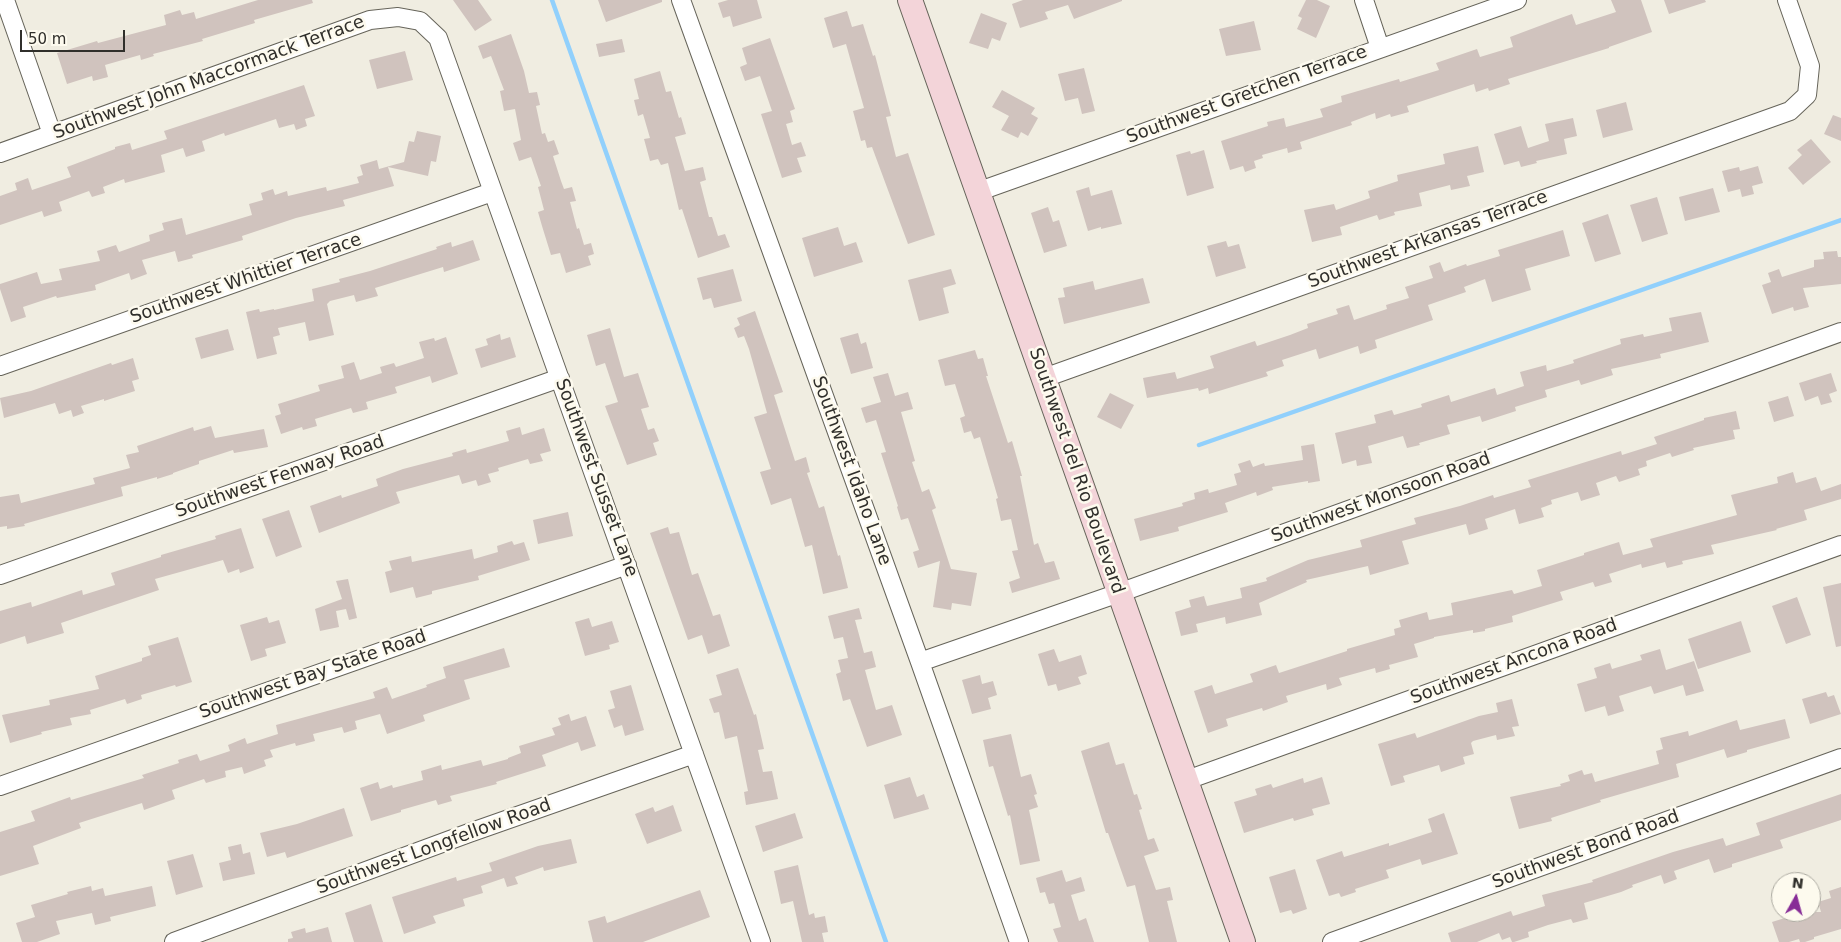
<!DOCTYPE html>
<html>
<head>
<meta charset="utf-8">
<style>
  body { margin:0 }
  #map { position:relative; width:1841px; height:942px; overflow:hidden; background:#f0ede1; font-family:"DejaVu Sans",sans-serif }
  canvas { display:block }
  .north { position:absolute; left:1771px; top:872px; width:50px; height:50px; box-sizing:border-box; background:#fdfaee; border:1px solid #aba9a0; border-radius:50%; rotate:7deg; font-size:14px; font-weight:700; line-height:20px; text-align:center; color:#302f2b }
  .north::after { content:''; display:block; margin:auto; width:18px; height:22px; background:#872c97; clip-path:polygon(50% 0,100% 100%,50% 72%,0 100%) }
  .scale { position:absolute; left:20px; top:30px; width:105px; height:22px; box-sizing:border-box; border:2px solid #302f2b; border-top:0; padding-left:6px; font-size:15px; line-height:18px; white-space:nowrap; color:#302f2b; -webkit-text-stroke:4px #fdfaee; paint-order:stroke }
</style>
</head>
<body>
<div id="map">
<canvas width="1841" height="942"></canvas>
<div class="north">N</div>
<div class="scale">50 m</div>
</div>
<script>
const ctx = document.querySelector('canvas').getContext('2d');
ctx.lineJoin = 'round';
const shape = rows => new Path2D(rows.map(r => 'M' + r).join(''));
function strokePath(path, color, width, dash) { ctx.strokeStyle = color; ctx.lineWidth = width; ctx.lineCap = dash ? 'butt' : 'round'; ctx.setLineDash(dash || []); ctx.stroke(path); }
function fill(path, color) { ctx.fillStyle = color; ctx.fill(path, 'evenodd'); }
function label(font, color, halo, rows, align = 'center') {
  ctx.font = font + ' "DejaVu Sans",sans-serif'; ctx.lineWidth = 5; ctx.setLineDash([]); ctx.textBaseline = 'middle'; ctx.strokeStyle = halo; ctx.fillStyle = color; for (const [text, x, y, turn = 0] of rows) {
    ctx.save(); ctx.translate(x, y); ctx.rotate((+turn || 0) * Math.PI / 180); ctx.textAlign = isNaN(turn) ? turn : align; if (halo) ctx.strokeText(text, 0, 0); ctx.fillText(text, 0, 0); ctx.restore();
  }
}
const stream = shape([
  [552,0,886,942],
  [1199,445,1841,220]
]);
const building = shape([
  [258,0,312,0,313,3,254,20,255,23,202,39,203,41,153,54,154,56,141,60,140,55,105,65,108,77,93,81,92,76,67,84,57,53,97,41,98,43,166,25,164,15,180,10,182,15,194,12,196,19],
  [453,0,478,0,492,20,475,31],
  [598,0,662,0,662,2,606,22],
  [728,0,757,0,762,18,733,27,730,16,723,18,718,3],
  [1023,0,1122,0,1122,1,1074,19,1068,5,1045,12,1048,19,1020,28,1012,4],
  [1306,0,1317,0,1330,6,1316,38,1297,29,1302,18,1298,16],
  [1611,0,1641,0,1652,32,1609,47,1609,48,1508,79,1510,84,1489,91,1488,88,1476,92,1474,84,1407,106,1409,112,1391,117,1390,114,1376,119,1375,113,1351,122,1352,125,1300,142,1302,149,1288,153,1287,148,1262,155,1263,158,1254,161,1256,168,1245,172,1243,166,1230,170,1221,141,1268,126,1267,122,1284,118,1286,127,1323,117,1320,109,1342,102,1341,96,1399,79,1400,82,1439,70,1436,63,1477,49,1480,57,1513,47,1510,37,1558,19,1572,14,1576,25,1616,12],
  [1664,0,1705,0,1706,2,1669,14],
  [847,11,852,27,863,24,873,56,875,55,891,116,886,117,896,157,908,153,935,235,908,244,872,147,867,148,865,140,861,141,853,111,864,108,846,44,833,48,824,18],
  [981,13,1007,23,1000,41,992,38,988,49,969,43],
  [1254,21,1261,50,1226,56,1219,29],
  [511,34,524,71,529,93,537,92,540,105,536,106,542,134,545,133,548,142,554,140,559,154,553,156,561,181,564,189,572,187,576,201,570,202,577,229,579,228,584,245,591,243,594,254,588,256,591,265,566,273,560,253,551,255,542,226,538,212,544,210,538,187,541,186,531,157,519,161,513,143,521,140,515,109,504,111,500,91,504,90,491,56,483,59,478,46],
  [770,38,795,109,790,111,793,122,786,124,792,145,801,142,806,156,797,158,802,172,782,178,761,114,772,111,760,76,745,81,740,67,747,64,742,48],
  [622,39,625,52,599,57,596,44],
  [405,51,413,80,377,89,369,60],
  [1084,68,1095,111,1082,114,1078,98,1065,101,1058,74],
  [660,71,666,92,671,91,679,118,681,117,686,134,675,137,685,171,703,167,706,180,700,182,709,217,712,217,718,236,725,234,730,247,698,258,682,209,679,210,668,163,661,165,658,159,650,161,644,139,650,138,643,114,638,116,634,100,639,99,634,79],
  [304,85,315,116,305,119,307,126,296,130,294,124,279,128,276,119,225,136,224,133,202,141,205,151,186,157,183,148,161,155,165,172,125,183,124,179,103,187,105,193,92,197,89,191,59,202,62,211,44,217,42,211,0,225,0,196,17,190,15,183,28,178,32,190,71,177,67,167,115,149,115,147,130,143,132,150,167,139,164,131],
  [1002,90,1035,108,1031,114,1038,118,1028,136,1021,132,1018,138,1001,130,1009,116,992,107],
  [1626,102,1633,130,1603,138,1596,110],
  [1833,115,1841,118,1841,141,1824,134],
  [1573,118,1577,136,1564,139,1567,154,1536,161,1537,163,1521,167,1519,161,1504,165,1494,134,1521,126,1528,148,1549,141,1545,124],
  [417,131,441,136,436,162,431,161,428,176,388,167,394,186,343,200,345,206,296,218,242,236,243,240,192,255,193,258,178,262,175,251,142,260,147,274,131,280,129,273,95,285,96,290,57,298,56,296,23,307,26,317,11,322,0,289,0,284,37,272,41,284,62,280,59,269,100,261,97,251,116,245,119,252,150,241,149,235,164,230,162,223,182,218,186,235,252,215,249,204,263,200,261,193,273,189,275,195,287,191,288,196,326,187,327,191,359,183,357,177,363,175,360,165,377,160,379,169,404,162,409,141,414,142],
  [1811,139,1831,162,1803,185,1788,168,1802,155,1797,150],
  [1478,146,1484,172,1467,176,1470,186,1451,190,1450,185,1419,193,1422,206,1394,212,1395,215,1379,220,1377,215,1340,227,1342,235,1312,242,1304,210,1334,204,1336,210,1370,198,1368,191,1398,181,1397,175,1445,164,1443,154],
  [1204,150,1214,188,1187,196,1176,155,1190,151,1191,154],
  [1758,166,1763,183,1752,186,1754,194,1742,197,1740,189,1728,192,1722,171,1739,167,1740,171],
  [1089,187,1091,196,1112,190,1122,224,1101,229,1101,227,1088,231,1076,191],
  [1713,188,1720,212,1685,221,1679,197],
  [1657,197,1668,234,1642,242,1630,205],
  [1048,207,1053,222,1059,220,1067,246,1044,253,1031,213],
  [1608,214,1621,254,1595,262,1582,223],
  [838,227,844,246,856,242,863,262,814,277,802,238],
  [1563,230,1570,256,1525,269,1531,290,1492,302,1485,279,1464,287,1466,292,1428,305,1433,320,1375,340,1377,348,1360,354,1358,346,1319,359,1316,349,1282,360,1284,366,1266,372,1268,376,1209,394,1208,388,1199,391,1198,388,1147,398,1143,378,1175,372,1177,379,1214,368,1210,356,1255,341,1257,346,1290,335,1308,328,1307,324,1338,314,1336,309,1349,305,1354,320,1387,309,1386,305,1409,298,1405,287,1433,278,1429,266,1440,262,1444,272,1466,264,1467,266,1500,256,1498,250],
  [473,240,480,260,444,272,443,267,375,288,378,296,356,302,354,295,330,301,327,304,334,335,309,341,305,322,278,328,280,335,273,337,277,354,257,359,246,312,259,309,260,312,274,309,274,310,314,301,312,289,340,282,339,279,370,271,437,249,436,247,451,242,452,247],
  [1226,241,1228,247,1239,244,1246,268,1216,277,1207,246],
  [1837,251,1838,257,1841,257,1841,284,1803,288,1809,307,1794,311,1793,307,1772,314,1762,285,1771,282,1768,273,1779,269,1782,277,1814,267,1814,260,1824,259,1823,252],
  [733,269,742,301,714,308,711,298,703,300,697,278],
  [951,269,956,284,943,288,949,313,919,321,908,280],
  [1143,278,1150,303,1064,324,1058,298,1065,297,1063,288,1093,281,1095,290],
  [755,311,783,392,774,395,795,461,806,457,810,472,807,473,819,508,824,506,838,556,840,555,848,588,823,594,812,545,805,547,791,498,771,505,760,472,771,469,754,417,767,413,749,349,744,336,738,338,734,328,740,325,737,318],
  [1701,312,1709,342,1660,354,1661,358,1611,369,1613,375,1581,385,1579,380,1545,390,1547,397,1515,407,1516,411,1482,422,1480,416,1447,425,1450,434,1419,443,1420,445,1407,448,1403,436,1368,446,1372,463,1357,466,1356,460,1342,464,1335,433,1376,423,1374,415,1392,410,1394,415,1422,407,1421,404,1449,395,1451,402,1495,388,1497,395,1524,386,1520,372,1546,365,1547,371,1574,363,1573,360,1621,344,1620,339,1643,334,1644,337,1672,331,1669,318],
  [610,328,624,377,638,373,649,407,641,409,648,430,654,428,659,441,653,443,657,455,627,465,605,406,618,402,605,363,596,366,587,335],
  [228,329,234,350,201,359,195,338],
  [858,333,861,344,866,342,873,368,851,374,840,338],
  [500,334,501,340,510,337,516,357,481,368,475,349,488,345,486,339],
  [446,337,458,374,432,383,430,376,395,387,397,393,366,402,368,409,353,413,351,408,315,419,317,426,303,430,302,427,281,434,275,416,281,414,278,404,320,391,318,385,344,378,341,366,354,362,360,380,382,373,380,367,394,363,396,367,424,358,419,342,434,338,435,341],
  [975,350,978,359,983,358,988,376,986,376,1008,443,1012,441,1022,476,1020,476,1034,545,1038,543,1045,563,1054,561,1060,579,1012,593,1009,582,1020,578,1012,551,1018,550,1011,519,1001,521,996,499,998,498,980,437,974,439,971,431,964,433,960,418,965,416,955,384,945,386,938,360],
  [133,358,139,379,132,381,135,391,104,401,104,399,81,406,84,413,73,417,71,410,59,414,55,403,4,418,0,398,31,391,111,363,112,365],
  [888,373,895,396,908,392,913,409,901,412,915,461,912,462,922,492,929,489,936,508,932,510,951,569,977,573,971,606,952,603,951,610,933,607,940,561,918,568,913,552,919,550,908,518,901,520,897,507,898,506,881,453,886,452,876,420,866,423,861,408,881,402,873,377],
  [1831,373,1837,391,1829,394,1832,402,1821,405,1818,396,1805,401,1799,383],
  [1110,393,1134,405,1121,429,1097,417],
  [1788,396,1794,416,1774,422,1768,402],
  [1736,411,1740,429,1733,430,1735,439,1693,448,1694,450,1672,457,1670,453,1646,461,1647,466,1638,469,1640,475,1619,482,1616,476,1596,483,1600,495,1581,501,1578,492,1551,500,1552,504,1541,508,1544,517,1519,524,1515,509,1485,519,1488,529,1469,535,1466,524,1402,541,1409,564,1370,575,1368,566,1306,580,1307,582,1259,603,1262,615,1226,624,1225,617,1196,624,1198,632,1181,636,1175,612,1191,607,1189,600,1204,596,1207,606,1242,598,1240,588,1267,581,1266,578,1308,560,1362,547,1360,540,1416,524,1414,518,1460,506,1493,495,1494,498,1531,487,1528,480,1621,451,1622,455,1657,444,1654,437,1704,420,1704,418],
  [211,426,215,438,264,429,268,447,234,453,233,450,199,461,199,464,173,473,173,474,157,479,157,477,121,487,123,496,24,524,25,526,7,529,7,526,0,527,0,497,19,494,21,503,95,484,93,478,130,468,126,455,139,452,137,446,193,427,194,431],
  [520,427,522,435,544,428,551,451,540,454,543,461,530,464,528,459,498,468,499,471,488,474,491,482,478,486,476,480,462,484,459,475,396,492,400,503,319,533,310,506,341,495,342,498,378,486,376,479,403,469,453,456,452,453,466,449,467,453,509,441,506,431],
  [1314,444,1320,481,1308,483,1308,481,1272,487,1273,490,1257,496,1256,492,1225,503,1228,512,1178,527,1179,531,1140,541,1134,519,1183,506,1182,503,1195,499,1194,493,1208,489,1209,493,1237,485,1234,474,1241,472,1238,464,1250,460,1253,467,1264,463,1265,466,1303,460,1301,446],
  [1793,472,1796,483,1816,477,1821,491,1841,484,1841,499,1804,510,1807,520,1776,529,1777,530,1711,545,1714,554,1682,561,1683,564,1667,568,1665,562,1642,568,1641,564,1609,574,1612,582,1595,587,1593,582,1560,592,1563,600,1512,616,1513,622,1485,629,1485,631,1473,633,1473,630,1434,637,1434,638,1414,644,1418,657,1389,665,1390,669,1376,673,1375,668,1339,678,1342,685,1327,690,1326,684,1286,696,1288,702,1263,711,1262,708,1226,719,1228,726,1208,733,1194,691,1212,685,1215,694,1253,682,1250,674,1276,665,1279,673,1347,651,1347,649,1395,635,1394,629,1401,627,1399,620,1427,612,1429,620,1453,615,1451,603,1512,590,1514,594,1542,586,1537,570,1584,555,1584,553,1619,542,1623,555,1653,547,1650,539,1737,515,1731,495,1778,483,1777,477],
  [289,510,302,547,276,557,262,519],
  [568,512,573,536,538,544,533,520],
  [668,527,670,534,679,532,692,575,698,573,713,616,720,614,730,646,708,654,702,635,688,640,650,533],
  [241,528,254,568,240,573,239,569,228,573,223,560,155,579,159,590,61,623,64,633,27,644,25,636,0,644,0,611,31,602,32,607,82,590,83,595,115,585,111,573,161,557,161,555,216,539,215,536],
  [512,541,514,545,524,542,530,560,478,576,479,580,432,591,432,594,416,598,413,587,390,593,385,572,392,570,389,561,411,556,412,562,472,549,474,559,498,552,497,546],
  [348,579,357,618,349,620,346,609,336,611,339,627,320,631,315,609,342,599,336,581],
  [1841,583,1841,646,1836,647,1823,587],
  [1797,597,1811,635,1786,644,1772,606],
  [859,608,862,619,855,620,864,653,872,651,876,667,865,670,876,710,892,705,902,735,867,747,850,699,843,701,836,674,841,672,838,660,848,658,843,637,834,639,828,616],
  [267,617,269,623,279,620,286,643,265,649,267,656,251,661,240,625],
  [589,618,592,627,612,621,619,642,609,645,610,649,585,656,575,622],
  [1741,621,1751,652,1698,669,1688,639],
  [178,637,192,682,176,687,175,685,141,695,142,699,127,704,125,699,90,710,91,714,70,718,72,725,41,732,42,734,10,743,2,715,50,705,49,700,99,689,95,676,142,661,142,658,151,655,148,646],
  [504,648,510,667,464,680,470,699,423,715,425,721,387,734,380,714,355,721,357,729,344,733,342,727,313,734,315,741,296,746,295,743,270,750,273,757,264,760,266,766,244,774,242,767,225,771,226,777,206,783,204,779,172,790,175,799,144,810,142,803,79,823,81,828,33,846,39,864,0,876,0,832,35,821,31,811,70,797,71,800,144,778,142,775,179,763,178,760,197,754,200,761,230,751,228,745,245,738,247,744,278,734,276,725,375,698,373,692,387,687,392,699,427,687,426,685,446,678,443,667],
  [1054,649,1059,662,1081,655,1087,674,1078,677,1081,684,1058,691,1056,684,1048,686,1038,654],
  [1660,649,1666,670,1694,661,1704,691,1686,696,1683,685,1654,694,1651,686,1619,696,1624,711,1608,716,1605,706,1585,712,1577,684,1597,678,1594,668,1610,663,1612,669,1642,660,1640,655],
  [738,668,754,715,756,714,764,749,758,750,763,772,772,771,778,799,746,805,744,792,748,791,737,736,725,739,719,712,714,713,709,699,722,695,716,675],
  [980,675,982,684,993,681,997,695,988,698,991,709,972,714,962,680],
  [631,685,644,730,625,736,622,725,614,728,608,710,615,708,610,691],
  [1826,692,1828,697,1834,695,1841,714,1810,724,1802,699],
  [1512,699,1519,726,1512,727,1515,736,1497,740,1496,735,1473,741,1471,743,1474,754,1463,757,1465,764,1441,772,1439,765,1403,776,1405,782,1391,786,1378,744,1415,733,1417,738,1479,716,1498,712,1496,703],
  [569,714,571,721,586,716,596,746,581,751,578,742,542,755,546,766,496,782,497,784,450,796,452,801,438,805,436,800,401,810,401,812,371,821,360,788,378,782,380,789,392,785,393,788,423,780,421,771,441,765,442,770,481,760,483,766,508,759,508,758,521,753,519,746,555,735,552,728,561,725,558,718],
  [1785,719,1790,738,1747,750,1747,752,1727,758,1724,749,1676,764,1679,777,1600,800,1601,802,1551,818,1552,821,1519,829,1510,797,1561,786,1560,784,1570,781,1568,775,1582,770,1584,775,1592,773,1595,782,1659,764,1656,751,1663,749,1660,738,1688,731,1689,736,1737,720,1740,730],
  [1011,734,1021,777,1031,774,1037,794,1034,795,1038,807,1029,810,1040,861,1020,865,1010,815,1008,816,993,766,989,767,983,740],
  [1109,742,1116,765,1124,763,1134,795,1137,794,1142,809,1139,810,1148,840,1154,838,1159,851,1144,856,1156,890,1170,887,1173,900,1167,901,1177,942,1149,942,1135,885,1127,887,1108,833,1106,833,1081,751],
  [910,777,917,797,924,794,929,809,894,819,884,785],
  [1322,777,1330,804,1312,809,1314,815,1294,821,1293,818,1244,833,1234,802,1257,795,1255,789,1271,784,1273,788,1303,778,1304,783],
  [1841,794,1841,820,1780,840,1783,848,1732,864,1732,867,1714,873,1709,859,1674,871,1677,879,1664,884,1661,875,1632,885,1633,887,1621,892,1584,903,1588,919,1573,923,1571,919,1548,925,1528,932,1529,937,1514,942,1512,942,1510,937,1502,940,1499,933,1477,942,1451,942,1448,933,1511,911,1513,916,1545,906,1542,895,1593,882,1592,880,1673,852,1723,838,1726,846,1760,835,1756,823],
  [673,805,682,831,647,844,635,814,653,807,655,812],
  [344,808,353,836,287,858,285,852,267,857,260,833,297,824],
  [795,813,803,838,763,852,755,826],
  [1444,813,1458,854,1422,865,1420,859,1386,870,1389,878,1355,889,1356,892,1341,897,1339,893,1329,896,1316,860,1342,851,1344,857,1389,843,1389,846,1432,832,1428,819],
  [571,839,577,863,544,871,543,867,515,877,518,884,507,887,504,878,481,886,483,893,463,899,465,906,433,916,436,923,404,934,392,897,456,877,457,881,492,871,489,863,538,846],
  [241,844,243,854,250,852,255,874,223,881,219,863,231,860,228,847],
  [193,854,203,887,176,895,167,861],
  [798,865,809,915,814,913,815,918,825,916,828,932,822,933,824,942,802,942,793,901,781,904,774,871],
  [1295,869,1307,909,1293,914,1291,910,1280,913,1269,877],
  [1062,870,1066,882,1081,877,1085,891,1071,895,1079,921,1086,918,1094,942,1058,942,1053,929,1061,927,1054,903,1049,904,1045,892,1040,893,1036,878],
  [91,886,92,891,103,888,105,896,152,886,156,906,110,917,111,921,95,925,92,913,56,921,60,934,37,942,22,942,16,923,35,917,31,905,68,894,67,892],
  [1841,887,1841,929,1814,937,1814,939,1805,942,1800,942,1799,939,1789,942,1779,942,1772,922,1804,912,1821,912,1818,902,1831,898,1829,891],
  [700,890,710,917,643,942,593,942,588,921,605,916,607,923],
  [371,904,383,942,354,942,345,913],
  [328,927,332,942,288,942,288,939,293,938,291,932,305,928,306,933]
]);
const street = shape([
  [5,0,52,134],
  [681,0,920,662,1019,942],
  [1364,0,1380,48],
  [0,153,370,20,398,17,420,21,438,38,761,942],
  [977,192,1517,0],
  [0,366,492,192],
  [1044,378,1790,111,1807,95,1810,66,1787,0],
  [0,575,560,378],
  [920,662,1119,593,1841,332],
  [1187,780,1841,545],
  [0,786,627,565],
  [174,942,469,833,694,754],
  [1332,942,1841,758]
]);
const secondary = shape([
  [910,0,1243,942]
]);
const streetNames = [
  ["Southwest John Maccormack Terrace",209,78,-20],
  ["Southwest Gretchen Terrace",1247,95,-20],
  ["Southwest Arkansas Terrace",1428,240,-20],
  ["Southwest Whittier Terrace",246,279,-19],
  ["Southwest Idaho Lane",851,471,70],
  ["Southwest del Rio Boulevard",1076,471,71],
  ["Southwest Fenway Road",280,477,-19],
  ["Southwest Susset Lane",596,478,70],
  ["Southwest Monsoon Road",1381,498,-20],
  ["Southwest Ancona Road",1514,662,-20],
  ["Southwest Bay State Road",313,675,-19],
  ["Southwest Longfellow Road",434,847,-20],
  ["Southwest Bond Road",1586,850,-20]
];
strokePath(stream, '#91d0fc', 4.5);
fill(building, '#d0c3be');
strokePath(street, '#66645a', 20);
strokePath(secondary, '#66645a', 26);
strokePath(street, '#fff', 18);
strokePath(secondary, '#f3d4d9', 24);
label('18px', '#302f2b', '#fdfaee', streetNames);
</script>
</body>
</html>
